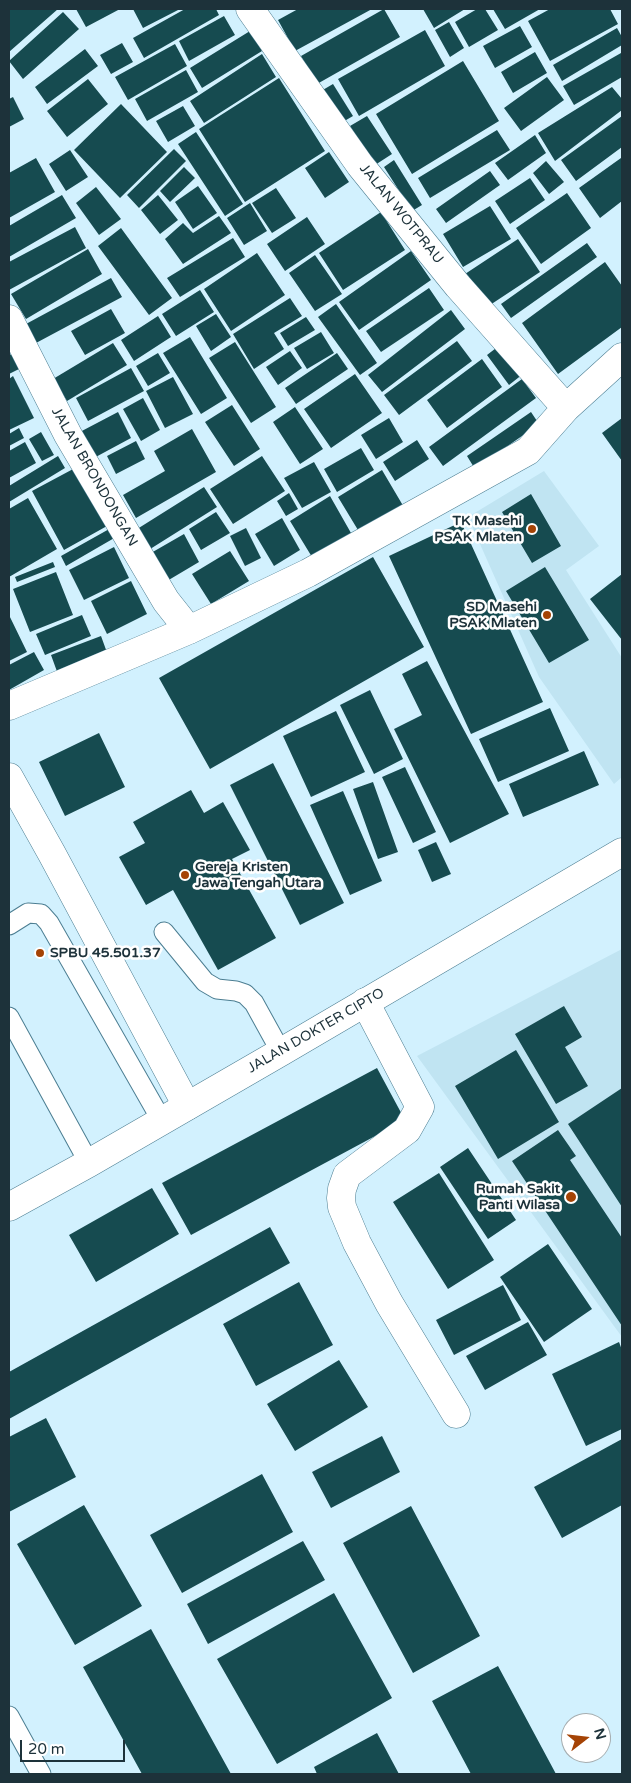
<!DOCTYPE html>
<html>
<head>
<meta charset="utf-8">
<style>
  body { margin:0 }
  #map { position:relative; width:631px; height:1783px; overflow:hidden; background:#d2f1fe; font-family:"Varela Round",sans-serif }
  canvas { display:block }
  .frame { position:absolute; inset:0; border:10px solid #1d323a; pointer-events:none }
  .north { position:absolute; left:561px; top:1713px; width:50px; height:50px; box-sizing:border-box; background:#fff; border:1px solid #a5adb0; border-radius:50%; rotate:74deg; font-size:14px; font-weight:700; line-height:20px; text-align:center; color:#1d323a }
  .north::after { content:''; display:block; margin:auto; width:18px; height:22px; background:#a54305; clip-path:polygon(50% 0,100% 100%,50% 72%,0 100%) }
  .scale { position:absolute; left:20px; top:1740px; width:105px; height:22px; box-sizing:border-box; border:2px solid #1d323a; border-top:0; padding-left:6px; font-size:15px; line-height:18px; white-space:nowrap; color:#1d323a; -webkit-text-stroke:4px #fff; paint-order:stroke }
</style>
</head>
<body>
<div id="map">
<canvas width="631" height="1783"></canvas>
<div class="frame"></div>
<div class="north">N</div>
<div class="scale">20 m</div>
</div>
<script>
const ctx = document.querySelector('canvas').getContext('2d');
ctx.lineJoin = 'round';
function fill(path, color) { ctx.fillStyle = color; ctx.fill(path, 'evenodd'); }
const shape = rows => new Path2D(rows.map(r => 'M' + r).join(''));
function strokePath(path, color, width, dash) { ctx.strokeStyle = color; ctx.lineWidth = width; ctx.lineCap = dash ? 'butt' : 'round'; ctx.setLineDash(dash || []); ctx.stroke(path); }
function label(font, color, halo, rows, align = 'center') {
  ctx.font = font + ' "Varela Round",sans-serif'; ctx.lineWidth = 5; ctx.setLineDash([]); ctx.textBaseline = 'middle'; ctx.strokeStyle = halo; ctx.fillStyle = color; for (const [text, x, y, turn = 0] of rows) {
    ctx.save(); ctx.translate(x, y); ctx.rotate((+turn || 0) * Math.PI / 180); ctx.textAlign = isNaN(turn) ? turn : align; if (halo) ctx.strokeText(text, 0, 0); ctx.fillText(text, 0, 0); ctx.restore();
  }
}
const built = shape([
  [544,471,599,546,566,570,622,658,622,777,614,784,539,677,468,517],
  [622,949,622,1337,417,1056]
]);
const building = shape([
  [11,9,58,9,9,52,9,11],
  [76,9,120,9,86,27],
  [133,9,180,9,143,28],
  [185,9,216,9,219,15,144,58,133,38],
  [298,9,372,9,295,51,278,20],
  [384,9,400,37,317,84,301,56],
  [423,9,465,9,434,28],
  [477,9,485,9,498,30,469,47,455,22],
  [493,9,540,9,505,29],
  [550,9,610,9,618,24,550,61,528,21],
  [63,12,79,29,23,79,9,61],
  [224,16,235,35,189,61,179,41],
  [449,22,464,48,450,57,435,30],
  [520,26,532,47,495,68,483,46],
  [617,28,622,37,622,45,562,81,553,65],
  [425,30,445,66,359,116,338,79],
  [250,31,262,51,202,88,190,68],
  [122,43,133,62,111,74,100,55],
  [175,44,187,66,128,100,115,77],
  [85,49,98,66,47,104,35,87],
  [535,52,547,73,513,93,501,72],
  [621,53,622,77,574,105,563,86],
  [262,54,276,77,204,123,190,101],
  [463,61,499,121,412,174,376,114],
  [186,70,198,92,147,121,135,99],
  [547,77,564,100,521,131,504,108],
  [279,78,325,151,245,202,199,129],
  [88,79,108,104,67,137,47,111],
  [333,84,353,116,341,123,321,91],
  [612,87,622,99,622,110,555,161,538,133],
  [13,97,24,119,9,127,9,99],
  [121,104,167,152,120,198,74,150],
  [183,106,195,126,168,142,156,121],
  [367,116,392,154,375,165,350,126],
  [622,116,622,147,576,181,561,160],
  [497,130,510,150,430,198,418,178],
  [196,132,243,204,225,216,178,144],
  [535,135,546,153,508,180,495,163],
  [174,149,186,161,139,208,127,195],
  [70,150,88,177,66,191,49,164],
  [329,152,349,182,325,198,305,168],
  [36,158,55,192,9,218,9,173],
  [621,158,622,160,622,201,600,218,579,188],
  [394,160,422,205,412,211,384,167],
  [546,161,564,182,549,194,533,173],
  [184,167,195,178,170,202,160,191],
  [490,171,500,185,446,223,436,209],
  [530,178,545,200,510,224,495,201],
  [198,186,217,213,193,229,175,202],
  [96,187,121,219,99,235,76,203],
  [276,188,296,218,272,233,252,203],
  [567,193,591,228,541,264,516,228],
  [62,195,76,218,9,257,9,226],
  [158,195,178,220,160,234,141,210],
  [250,203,267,231,244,245,227,218],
  [490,206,511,239,463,267,443,234],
  [381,212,405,250,343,290,319,253],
  [219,216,231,233,183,264,165,239,183,223,193,233],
  [307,217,325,244,285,271,267,244],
  [75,227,86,248,9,290,9,262],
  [121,228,172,298,149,315,98,246],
  [233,238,245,257,180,297,167,278],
  [518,239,540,272,487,307,465,274],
  [587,243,597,257,511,318,501,304],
  [88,249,102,274,26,319,11,294],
  [411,251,431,280,359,330,339,302],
  [257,253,285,295,231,331,204,289],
  [315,255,342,294,315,311,289,273],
  [605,262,622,286,622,327,558,374,522,323],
  [111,278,122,297,36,343,26,324],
  [429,288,444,310,381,352,366,331],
  [200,290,214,312,176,336,162,314],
  [290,298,302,316,274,333,284,349,254,369,233,334],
  [336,304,377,363,360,375,318,317],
  [111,309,125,333,85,355,71,331],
  [451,310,465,329,382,392,368,375],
  [216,314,231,337,211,351,196,326],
  [158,316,171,337,134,361,121,340],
  [306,317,315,330,288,346,280,333],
  [321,332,334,353,307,369,294,348],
  [190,337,227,398,201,414,163,353],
  [457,341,472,361,399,415,384,395],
  [235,342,276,407,251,423,209,358],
  [113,343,127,365,67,401,53,379],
  [500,345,523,374,509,385,487,355],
  [290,351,302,368,278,385,266,367],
  [158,353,170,373,148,386,136,366],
  [337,353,348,369,296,404,285,388],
  [12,354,19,369,9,374,9,355],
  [482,359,502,387,447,428,427,400],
  [131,368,144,391,88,421,76,398],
  [355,374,382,413,331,448,304,409],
  [13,376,34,418,9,430,9,379],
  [173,377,193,414,165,428,146,391],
  [522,379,536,398,443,466,429,447],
  [143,398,160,430,141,441,123,409],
  [232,405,260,449,234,466,205,422],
  [295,407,323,449,300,464,273,422],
  [118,412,131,438,92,459,78,433],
  [531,412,539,424,475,469,467,456],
  [389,418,403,442,376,459,361,435],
  [622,418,622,461,602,433],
  [19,428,24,438,9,446,9,434],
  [192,429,216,472,136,518,123,495,165,471,154,451],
  [41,432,54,455,42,461,29,439],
  [417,440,429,459,395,481,383,462],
  [136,441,145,459,116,474,107,456],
  [25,442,36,463,9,478,9,451],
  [361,448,374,470,337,492,324,469],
  [58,456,65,468,9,502,9,486],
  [262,456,285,491,233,524,210,489],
  [314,462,331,492,302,508,284,478],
  [75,468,107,526,64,550,32,491],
  [382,470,405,509,361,535,338,497],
  [204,487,217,507,147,551,134,531],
  [289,493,298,509,286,516,277,501],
  [531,494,561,546,532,563,502,512],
  [330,496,351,533,312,557,290,521],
  [28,498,57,549,9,577,9,509],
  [216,512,230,533,201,550,189,529],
  [282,518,300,550,274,566,255,534],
  [461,522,543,702,471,734,389,556],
  [111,528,116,537,66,566,61,556],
  [246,528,261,558,245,566,230,536],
  [184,534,199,562,167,581,151,553],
  [114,547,129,578,84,600,69,570],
  [230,551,249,581,211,604,192,574],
  [373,557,424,647,210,769,159,678],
  [53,562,55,567,17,582,15,577],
  [545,567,589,640,549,663,506,591],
  [56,572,73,615,30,632,13,589],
  [622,574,622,640,590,599],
  [131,581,147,614,107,634,91,601],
  [9,615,27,652,9,661],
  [82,615,91,636,45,655,36,634],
  [101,636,109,658,59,677,51,655],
  [34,652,44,670,9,690,9,665],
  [427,661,509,814,450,843,394,729,422,715,402,674],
  [370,690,403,759,374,774,340,705],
  [550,708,569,751,498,782,479,739],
  [336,711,365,772,311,797,283,736],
  [99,733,125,787,65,816,39,762],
  [584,751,599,785,523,817,509,784],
  [273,763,344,903,300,925,230,785],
  [405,767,436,832,413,843,382,777],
  [373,782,398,852,378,859,353,789],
  [191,790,204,813,223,802,250,850,232,859,276,938,218,970,173,890,146,905,119,857,145,843,133,822],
  [343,791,382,881,350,895,310,805],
  [436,842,451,874,432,882,418,850],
  [564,1006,582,1037,565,1047,588,1086,556,1104,515,1034],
  [516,1050,559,1122,498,1159,455,1086],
  [377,1068,405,1120,191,1235,162,1183],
  [622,1088,622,1207,568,1124],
  [558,1130,576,1156,570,1160,622,1238,622,1326,512,1161],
  [468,1148,516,1220,488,1239,440,1167],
  [439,1173,494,1260,448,1289,393,1202],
  [152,1188,179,1234,96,1282,69,1235],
  [270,1227,290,1263,9,1419,9,1372],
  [548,1244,592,1309,544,1342,500,1277],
  [299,1282,333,1345,256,1386,223,1324],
  [503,1285,521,1320,454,1355,436,1320],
  [528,1322,547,1355,485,1390,466,1356],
  [619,1342,622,1350,622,1429,586,1446,552,1374],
  [339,1360,368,1407,295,1451,267,1404],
  [46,1418,76,1477,9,1512,9,1437],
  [382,1436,400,1472,331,1508,312,1472],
  [622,1439,622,1505,562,1538,534,1487],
  [262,1474,293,1532,182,1593,150,1535],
  [84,1505,142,1606,75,1645,17,1544],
  [411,1506,480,1636,413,1673,343,1543],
  [303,1541,325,1580,208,1644,187,1604],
  [334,1593,392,1698,277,1764,217,1659],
  [151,1629,231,1774,142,1774,83,1667],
  [498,1666,556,1774,471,1774,432,1701],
  [377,1733,399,1774,317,1774,314,1767]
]);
const lane = shape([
  [9,925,28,913,41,914,49,923,162,1121],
  [164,932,205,982,217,989,236,991,245,994,254,1003,281,1052],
  [9,1017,89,1163],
  [9,1716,41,1774]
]);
const street = shape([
  [250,9,360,165,458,286,566,408],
  [9,319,68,435,166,601,189,630],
  [9,706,189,630,308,573,528,451,566,408,622,357],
  [9,777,52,854,187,1106],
  [365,1002,420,1107,407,1130,347,1175,342,1189,341,1198,342,1207,357,1243,389,1303,456,1414]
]);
const highway = shape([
  [9,1207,89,1163,281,1052,622,852]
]);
const markers = [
  [532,529,5,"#a54305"],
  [547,615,5,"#a54305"],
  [185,875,5,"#a54305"],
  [40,953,5,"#a54305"],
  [571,1197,6,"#a54305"]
];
const streetNames = [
  ["JALAN WOTPRAU",401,214,51],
  ["JALAN BRONDONGAN",94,477,60],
  ["JALAN DOKTER CIPTO",316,1031,-30]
];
const poiNames = [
  ["TK Masehi",522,521],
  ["PSAK Mlaten",522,537],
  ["SD Masehi",537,607],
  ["PSAK Mlaten",537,623],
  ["Gereja Kristen",195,867,"left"],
  ["Jawa Tengah Utara",195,883,"left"],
  ["SPBU 45.501.37",50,953,"left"],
  ["Rumah Sakit",560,1189],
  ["Panti Wilasa",560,1205]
];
fill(built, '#c0e4f2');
fill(building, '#164b50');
strokePath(lane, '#4c7e92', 21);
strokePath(street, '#4c7e92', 29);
strokePath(highway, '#4c7e92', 29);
strokePath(lane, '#fff', 19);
strokePath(street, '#fff', 28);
strokePath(highway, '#fff', 28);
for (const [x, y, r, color] of markers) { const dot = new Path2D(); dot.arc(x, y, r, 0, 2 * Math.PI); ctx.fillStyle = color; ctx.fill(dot); strokePath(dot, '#fff', 2); }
label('14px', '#1d323a', '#fff', streetNames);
label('bold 14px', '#1d323a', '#fff', poiNames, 'right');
</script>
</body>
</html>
